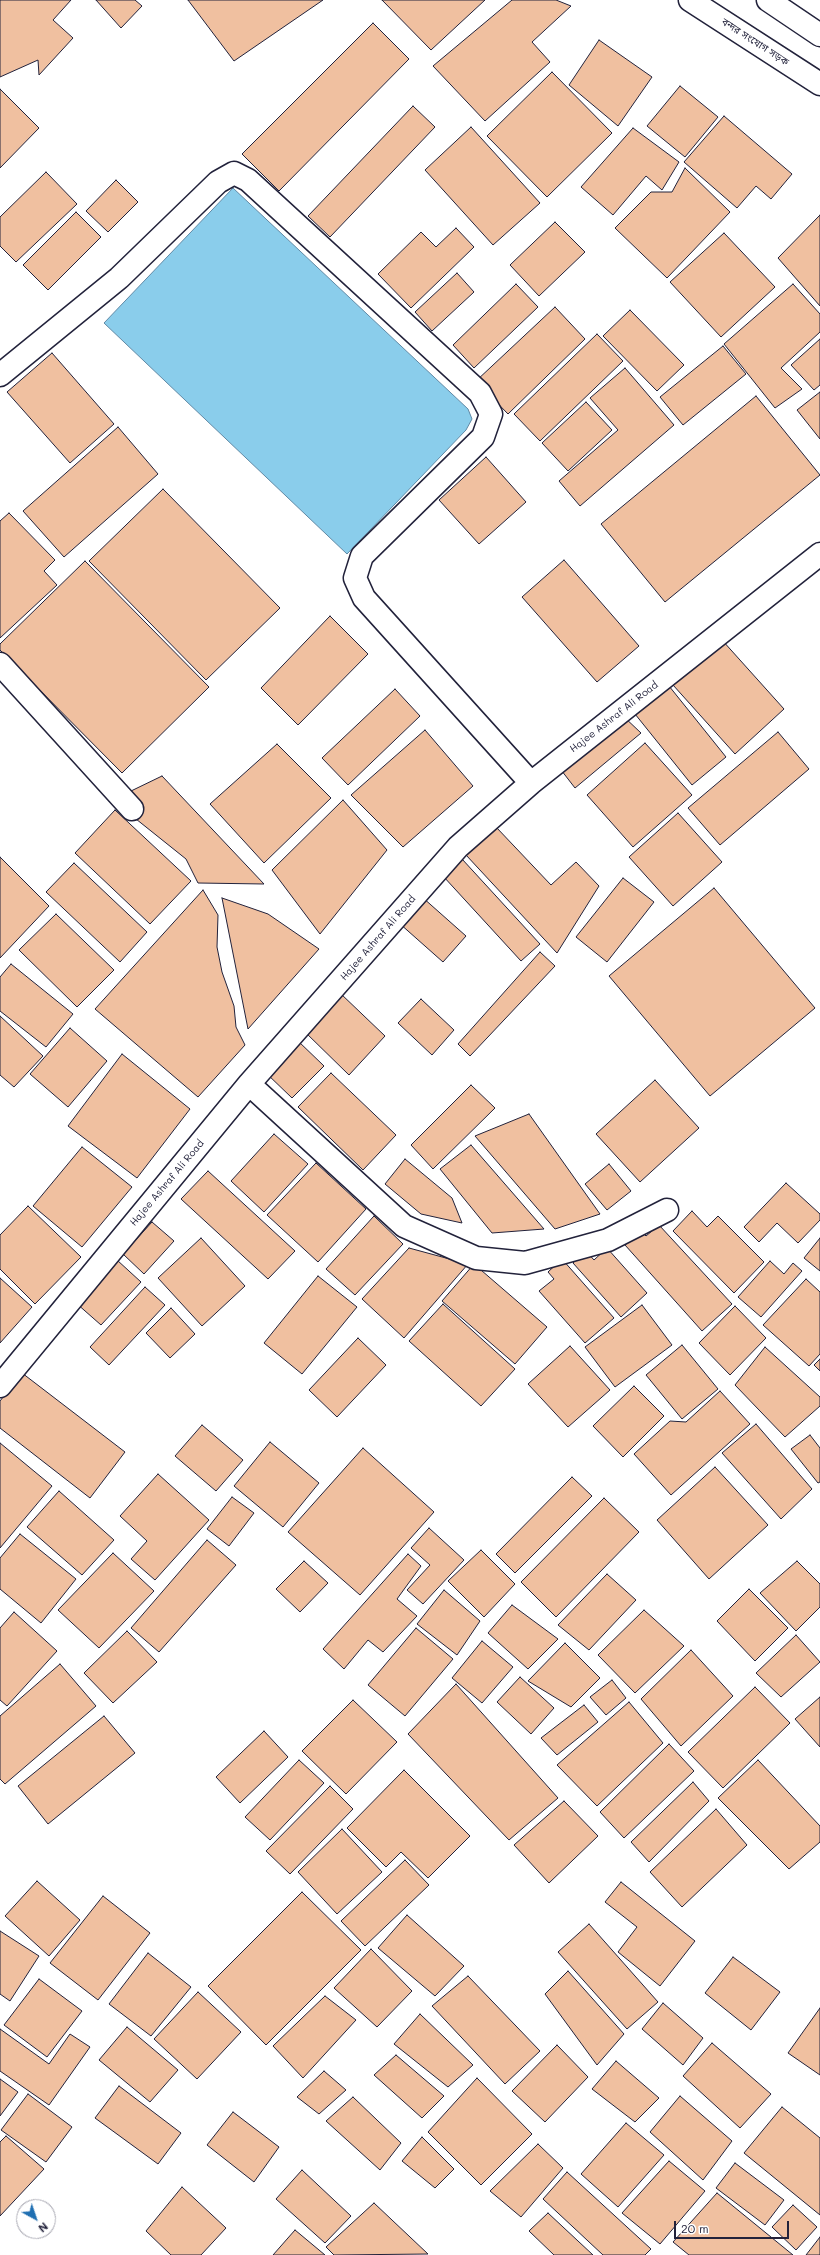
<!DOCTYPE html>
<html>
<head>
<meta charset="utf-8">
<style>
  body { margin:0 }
  #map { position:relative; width:820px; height:2255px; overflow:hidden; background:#fff; font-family:Mali,sans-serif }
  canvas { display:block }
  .north { position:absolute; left:16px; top:2199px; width:40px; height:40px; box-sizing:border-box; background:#fff; border:1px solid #a7a7b1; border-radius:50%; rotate:140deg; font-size:11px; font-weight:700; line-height:16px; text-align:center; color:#22223b }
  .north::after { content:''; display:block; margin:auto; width:14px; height:18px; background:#1f6fb2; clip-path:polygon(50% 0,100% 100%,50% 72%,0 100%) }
  .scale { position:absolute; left:674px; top:2221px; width:115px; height:18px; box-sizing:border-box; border:2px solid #22223b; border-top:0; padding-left:5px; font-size:12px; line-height:14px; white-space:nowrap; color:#22223b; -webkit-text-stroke:3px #fff; paint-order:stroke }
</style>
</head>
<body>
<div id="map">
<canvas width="820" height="2255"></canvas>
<div class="north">N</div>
<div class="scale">20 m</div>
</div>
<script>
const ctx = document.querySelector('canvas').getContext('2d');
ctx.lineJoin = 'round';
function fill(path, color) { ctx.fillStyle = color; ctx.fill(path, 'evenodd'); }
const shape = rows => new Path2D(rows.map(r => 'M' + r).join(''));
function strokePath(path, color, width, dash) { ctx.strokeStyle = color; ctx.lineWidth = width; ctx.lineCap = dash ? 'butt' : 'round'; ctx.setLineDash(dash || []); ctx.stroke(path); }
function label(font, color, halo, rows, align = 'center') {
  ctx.font = font + ' Mali,"Noto Sans Bengali",sans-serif'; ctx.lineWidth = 3; ctx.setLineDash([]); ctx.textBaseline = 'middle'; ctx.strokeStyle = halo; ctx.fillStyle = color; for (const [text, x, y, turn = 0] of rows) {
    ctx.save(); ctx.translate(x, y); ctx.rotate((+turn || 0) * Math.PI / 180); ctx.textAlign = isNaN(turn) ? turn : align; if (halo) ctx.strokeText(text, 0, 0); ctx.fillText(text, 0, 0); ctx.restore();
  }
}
const water = shape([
  [233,188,468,409,472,419,466,430,347,554,104,323,233,188]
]);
const building = shape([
  [0,0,71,0,53,20,73,38,39,75,38,60,0,77,0,0],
  [96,0,135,0,142,6,121,28,96,0],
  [188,0,323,0,234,61,188,0],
  [382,0,485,0,431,50,382,0],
  [512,0,556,0,571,6,532,42,550,62,485,121,433,66,512,0],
  [373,23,409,59,279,191,242,154,373,23],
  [599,40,652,77,618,126,569,85,599,40],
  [552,72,612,133,547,197,487,136,552,72],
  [680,86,718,117,685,157,647,126,680,86],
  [0,89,39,128,0,168,0,89],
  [413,106,435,127,330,237,308,216,413,106],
  [724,116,792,174,771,199,756,186,737,208,684,162,724,116],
  [471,127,540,203,493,245,425,170,471,127],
  [633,128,679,162,662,190,646,176,613,215,581,187,633,128],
  [685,168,730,212,667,278,615,228,651,192,672,192,685,168],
  [46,172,77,204,16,262,0,246,0,217,46,172],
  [116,180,138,202,108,232,86,211,116,180],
  [76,212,101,237,48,290,23,265,76,212],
  [820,215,820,306,778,258,820,215],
  [555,222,585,252,539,296,510,265,555,222],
  [456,228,474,247,411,308,378,274,421,232,436,247,456,228],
  [724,233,775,287,721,337,670,282,724,233],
  [457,273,474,292,432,331,415,312,457,273],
  [516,284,538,307,474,368,453,345,516,284],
  [793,284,820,314,820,332,781,368,802,389,775,408,724,344,793,284],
  [555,307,585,339,508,414,476,381,555,307],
  [630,310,684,365,657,391,603,336,630,310],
  [597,334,623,361,540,441,514,414,597,334],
  [820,339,820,385,814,390,791,365,820,339],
  [723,346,746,374,683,425,660,397,723,346],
  [52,353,114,424,70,463,7,392,52,353],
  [625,368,674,425,580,506,559,481,618,430,590,398,625,368],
  [820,392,820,439,797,410,820,392],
  [756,396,820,475,665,602,601,524,756,396],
  [586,402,612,430,568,471,542,443,586,402],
  [118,427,158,474,64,557,23,511,118,427],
  [486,457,526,502,479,544,439,500,486,457],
  [163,489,280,608,206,680,89,561,163,489],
  [9,513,55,560,44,571,57,585,0,638,0,521,9,513],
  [564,560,639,646,597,682,522,597,564,560],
  [85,561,209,687,122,773,0,650,0,644,85,561],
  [330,616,368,654,298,725,261,688,330,616],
  [722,640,784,709,735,754,673,685,722,640],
  [665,681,726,757,692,785,631,709,665,681],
  [395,689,420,716,348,785,322,758,395,689],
  [622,715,641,733,575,788,558,766,622,715],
  [425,730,473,786,403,847,351,795,425,730],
  [778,732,809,769,720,845,688,808,778,732],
  [645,743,692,795,633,847,587,795,645,743],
  [277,744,331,798,264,863,210,804,277,744],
  [162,776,264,884,198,883,186,859,136,819,142,807,131,791,162,776],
  [343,800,387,850,320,934,272,870,343,800],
  [115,810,191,881,150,924,75,853,115,810],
  [678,813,722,862,673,906,629,857,678,813],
  [496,827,551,885,576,862,599,886,557,953,466,855,496,827],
  [0,857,49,906,0,958,0,857],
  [462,859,540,944,521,961,443,876,462,859],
  [74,863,147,932,120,962,46,892,74,863],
  [623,878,654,902,607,962,576,937,623,878],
  [714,888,815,1008,710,1096,609,976,714,888],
  [203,890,218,915,217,947,222,972,234,1006,236,1027,245,1045,198,1097,95,1009,203,890],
  [422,897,466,936,443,962,399,923,422,897],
  [222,898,268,914,319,949,248,1029,222,898],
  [56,914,114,970,77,1007,19,950,56,914],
  [540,952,555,966,470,1056,458,1044,540,952],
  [11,964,73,1014,46,1047,0,1011,0,977,11,964],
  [340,993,385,1036,349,1075,304,1031,340,993],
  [421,999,454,1030,432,1055,398,1023,421,999],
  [0,1016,43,1056,14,1087,0,1075,0,1016],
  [70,1028,107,1061,68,1107,30,1074,70,1028],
  [297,1040,324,1066,292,1098,265,1072,297,1040],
  [122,1054,190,1109,137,1178,68,1126,122,1054],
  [331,1073,396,1135,363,1170,298,1107,331,1073],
  [655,1080,699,1128,640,1182,596,1134,655,1080],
  [471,1085,495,1108,433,1169,411,1145,471,1085],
  [529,1114,600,1214,555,1229,475,1136,529,1114],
  [274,1134,308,1164,264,1212,231,1181,274,1134],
  [471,1145,544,1229,492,1233,440,1169,471,1145],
  [82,1147,132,1187,82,1247,33,1206,82,1147],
  [405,1159,452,1198,462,1223,421,1214,385,1184,405,1159],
  [316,1163,366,1209,318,1262,267,1215,316,1163],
  [609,1164,631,1191,607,1210,585,1184,609,1164],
  [208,1171,295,1251,268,1279,181,1199,208,1171],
  [786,1183,820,1214,820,1220,798,1243,777,1223,759,1242,744,1227,786,1183],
  [28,1206,81,1257,35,1304,0,1269,0,1235,28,1206],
  [692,1211,707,1227,718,1216,764,1262,734,1293,673,1231,692,1211],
  [374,1216,403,1244,355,1295,326,1269,374,1216],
  [152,1222,174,1241,144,1274,123,1254,152,1222],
  [659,1225,732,1304,702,1331,625,1245,641,1231,646,1236,659,1225],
  [201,1238,245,1286,202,1326,158,1278,201,1238],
  [820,1238,820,1271,804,1258,820,1238],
  [409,1248,468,1264,404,1338,362,1299,409,1248],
  [607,1248,647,1293,621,1317,573,1263,586,1251,594,1260,607,1248],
  [562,1259,614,1318,585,1343,539,1291,554,1279,548,1272,562,1259],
  [117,1260,141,1282,101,1325,76,1303,117,1260],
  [770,1261,784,1274,793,1263,802,1271,761,1317,738,1297,770,1261],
  [474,1264,547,1327,515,1364,442,1301,474,1264],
  [318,1276,357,1307,302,1374,264,1343,318,1276],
  [0,1278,32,1307,0,1343,0,1278],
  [806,1279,820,1292,820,1354,809,1366,763,1325,806,1279],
  [145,1287,165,1305,109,1365,90,1347,145,1287],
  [443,1304,515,1369,481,1406,409,1341,443,1304],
  [642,1305,672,1345,615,1387,585,1347,642,1305],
  [735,1306,766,1338,730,1375,699,1343,735,1306],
  [171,1308,195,1334,170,1358,146,1333,171,1308],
  [358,1338,386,1365,337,1417,309,1390,358,1338],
  [682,1345,718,1389,682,1419,646,1375,682,1345],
  [570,1346,610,1390,568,1427,528,1384,570,1346],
  [765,1347,820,1397,820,1406,785,1437,735,1385,765,1347],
  [820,1359,820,1371,814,1365,820,1359],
  [22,1373,125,1452,90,1498,0,1428,0,1401,22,1373],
  [634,1386,664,1416,623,1457,593,1426,634,1386],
  [720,1391,750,1424,671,1495,634,1454,670,1421,686,1422,720,1391],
  [756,1424,812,1489,781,1519,722,1453,756,1424],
  [202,1425,243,1460,216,1491,175,1456,202,1425],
  [810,1435,820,1448,820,1482,818,1483,791,1449,810,1435],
  [270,1442,319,1483,283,1527,234,1486,270,1442],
  [0,1443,52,1486,0,1548,0,1443],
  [363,1448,434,1512,360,1595,288,1532,363,1448],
  [715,1467,768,1525,709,1579,657,1520,715,1467],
  [158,1474,209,1520,155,1580,131,1559,147,1541,120,1516,158,1474],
  [572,1477,592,1496,515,1573,496,1554,572,1477],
  [59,1491,114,1540,82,1575,27,1527,59,1491],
  [232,1497,254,1513,229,1546,207,1529,232,1497],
  [604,1498,639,1532,556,1617,521,1582,604,1498],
  [429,1528,464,1560,423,1604,407,1590,430,1565,411,1548,429,1528],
  [20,1534,76,1579,41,1623,0,1589,0,1558,20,1534],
  [207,1540,236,1565,159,1652,131,1628,207,1540],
  [481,1550,515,1584,484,1617,448,1581,481,1550],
  [113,1553,154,1591,99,1648,58,1610,113,1553],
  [408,1554,421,1566,397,1599,417,1616,383,1652,368,1640,344,1669,323,1649,408,1554],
  [304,1561,328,1583,300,1612,276,1589,304,1561],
  [797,1561,820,1584,820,1607,796,1631,760,1593,797,1561],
  [607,1574,636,1600,589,1650,558,1625,607,1574],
  [749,1589,788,1628,755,1661,717,1621,749,1589],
  [444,1590,480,1621,457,1655,417,1624,444,1590],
  [512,1605,558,1639,528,1669,488,1633,512,1605],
  [644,1610,684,1646,635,1693,598,1655,644,1610],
  [14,1612,57,1651,7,1706,0,1700,0,1628,14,1612],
  [416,1628,453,1659,405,1716,368,1685,416,1628],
  [127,1631,157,1662,113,1703,84,1673,127,1631],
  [796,1635,820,1662,781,1697,756,1673,796,1635],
  [482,1641,513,1667,482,1703,452,1678,482,1641],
  [565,1643,600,1678,571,1707,528,1681,565,1643],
  [691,1650,733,1696,681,1746,641,1699,691,1650],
  [60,1664,96,1706,5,1784,0,1779,0,1716,60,1664],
  [520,1677,554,1708,531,1734,497,1702,520,1677],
  [612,1680,626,1698,606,1715,590,1697,612,1680],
  [456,1684,558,1798,509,1840,408,1734,456,1684],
  [755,1687,790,1723,723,1788,688,1752,755,1687],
  [820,1697,820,1747,795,1719,820,1697],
  [353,1700,397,1742,346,1794,302,1751,353,1700],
  [629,1702,663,1743,597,1806,557,1765,629,1702],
  [584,1705,598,1722,557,1755,541,1738,584,1705],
  [104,1716,135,1753,48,1824,18,1786,104,1716],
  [264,1731,288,1757,240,1803,216,1777,264,1731],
  [669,1744,694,1771,624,1838,600,1812,669,1744],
  [299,1760,324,1783,270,1840,245,1817,299,1760],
  [758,1760,820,1826,820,1842,789,1869,718,1798,758,1760],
  [404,1770,470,1836,428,1878,401,1852,386,1867,347,1828,404,1770],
  [693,1782,709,1801,649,1862,631,1842,693,1782],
  [330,1786,353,1809,290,1874,266,1851,330,1786],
  [564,1801,598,1836,549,1883,514,1845,564,1801],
  [716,1809,747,1845,682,1907,650,1872,716,1809],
  [342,1829,382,1872,337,1914,298,1872,342,1829],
  [405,1860,429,1885,365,1946,341,1921,405,1860],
  [37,1881,80,1920,49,1956,5,1916,37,1881],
  [621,1882,695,1941,660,1986,618,1952,637,1927,605,1902,621,1882],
  [302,1892,361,1950,266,2045,208,1986,302,1892],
  [103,1896,150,1933,98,2000,50,1963,103,1896],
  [407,1915,464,1966,435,1996,378,1948,407,1915],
  [589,1924,658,2002,627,2029,558,1952,589,1924],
  [0,1931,39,1956,10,2001,0,1994,0,1931],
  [371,1949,412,1991,377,2027,334,1988,371,1949],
  [148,1953,191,1987,151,2036,109,2004,148,1953],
  [733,1957,780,1992,751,2030,705,1993,733,1957],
  [568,1971,624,2034,597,2065,545,1994,568,1971],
  [468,1976,540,2051,505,2084,432,2006,468,1976],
  [39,1979,82,2011,47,2057,4,2025,39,1979],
  [198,1992,241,2032,197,2079,154,2039,198,1992],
  [325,1996,356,2020,303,2078,273,2046,325,1996],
  [663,2003,703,2038,683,2065,642,2029,663,2003],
  [820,2008,820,2075,788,2053,820,2008],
  [420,2014,473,2065,448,2087,394,2044,420,2014],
  [127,2027,178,2070,150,2102,99,2060,127,2027],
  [0,2029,49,2064,70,2034,90,2047,49,2105,0,2071,0,2029],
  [712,2043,771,2094,740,2128,683,2076,712,2043],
  [557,2045,588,2077,545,2122,512,2091,557,2045],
  [396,2055,444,2096,422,2118,374,2075,396,2055],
  [616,2061,659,2098,635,2122,592,2089,616,2061],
  [324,2071,346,2090,319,2114,297,2097,324,2071],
  [477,2078,532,2134,481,2185,428,2132,477,2078],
  [0,2079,18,2092,0,2116,0,2079],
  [119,2086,181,2133,158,2164,95,2118,119,2086],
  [28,2094,72,2127,46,2162,1,2130,28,2094],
  [680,2096,732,2141,703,2180,650,2132,680,2096],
  [353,2097,401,2143,380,2170,326,2121,353,2097],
  [782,2107,820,2138,820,2215,744,2153,782,2107],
  [233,2112,279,2147,254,2182,207,2145,233,2112],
  [626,2123,664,2155,618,2207,581,2174,626,2123],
  [6,2136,44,2169,0,2216,0,2142,6,2136],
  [422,2137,454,2169,435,2188,402,2161,422,2137],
  [538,2144,563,2168,521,2217,490,2191,538,2144],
  [669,2161,705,2191,660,2244,622,2213,669,2161],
  [735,2163,784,2200,765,2225,716,2188,735,2163],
  [302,2170,351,2216,325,2243,276,2199,302,2170],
  [567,2172,651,2249,645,2255,603,2255,543,2199,567,2172],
  [182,2187,226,2228,201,2255,171,2255,146,2231,182,2187],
  [717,2193,793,2255,689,2255,673,2242,717,2193],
  [374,2203,428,2254,334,2255,326,2247,374,2203],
  [793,2205,817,2227,796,2250,772,2227,793,2205],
  [548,2213,593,2255,554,2255,529,2231,548,2213],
  [295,2230,325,2255,273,2255,295,2230],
  [820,2237,820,2255,806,2255,820,2237]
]);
const minor = shape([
  [0,375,119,278,218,182,234,173,248,180,480,393,491,414,483,437,362,556,355,578,364,598,531,783],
  [0,664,132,809],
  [249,1084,404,1226,476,1258,525,1263,608,1240,667,1210],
  [0,1386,249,1084,458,847,531,783,820,554]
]);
const highway = shape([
  [690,0,820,84],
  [768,0,820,35]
]);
const streetNames = [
  ["বন্দর সংযোগ সড়ক",755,42,33],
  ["Hajee Ashraf Ali Road",614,717,-38],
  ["Hajee Ashraf Ali Road",378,938,-49],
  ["Hajee Ashraf Ali Road",167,1183,-50]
];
fill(water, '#8acdeb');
strokePath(water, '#6089a5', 1);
fill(building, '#f0c0a0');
strokePath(building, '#22223b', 1);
strokePath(minor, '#22223b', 25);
strokePath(highway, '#22223b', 25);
strokePath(minor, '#fff', 22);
strokePath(highway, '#fff', 22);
label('10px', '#22223b', '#fff', streetNames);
</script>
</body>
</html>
